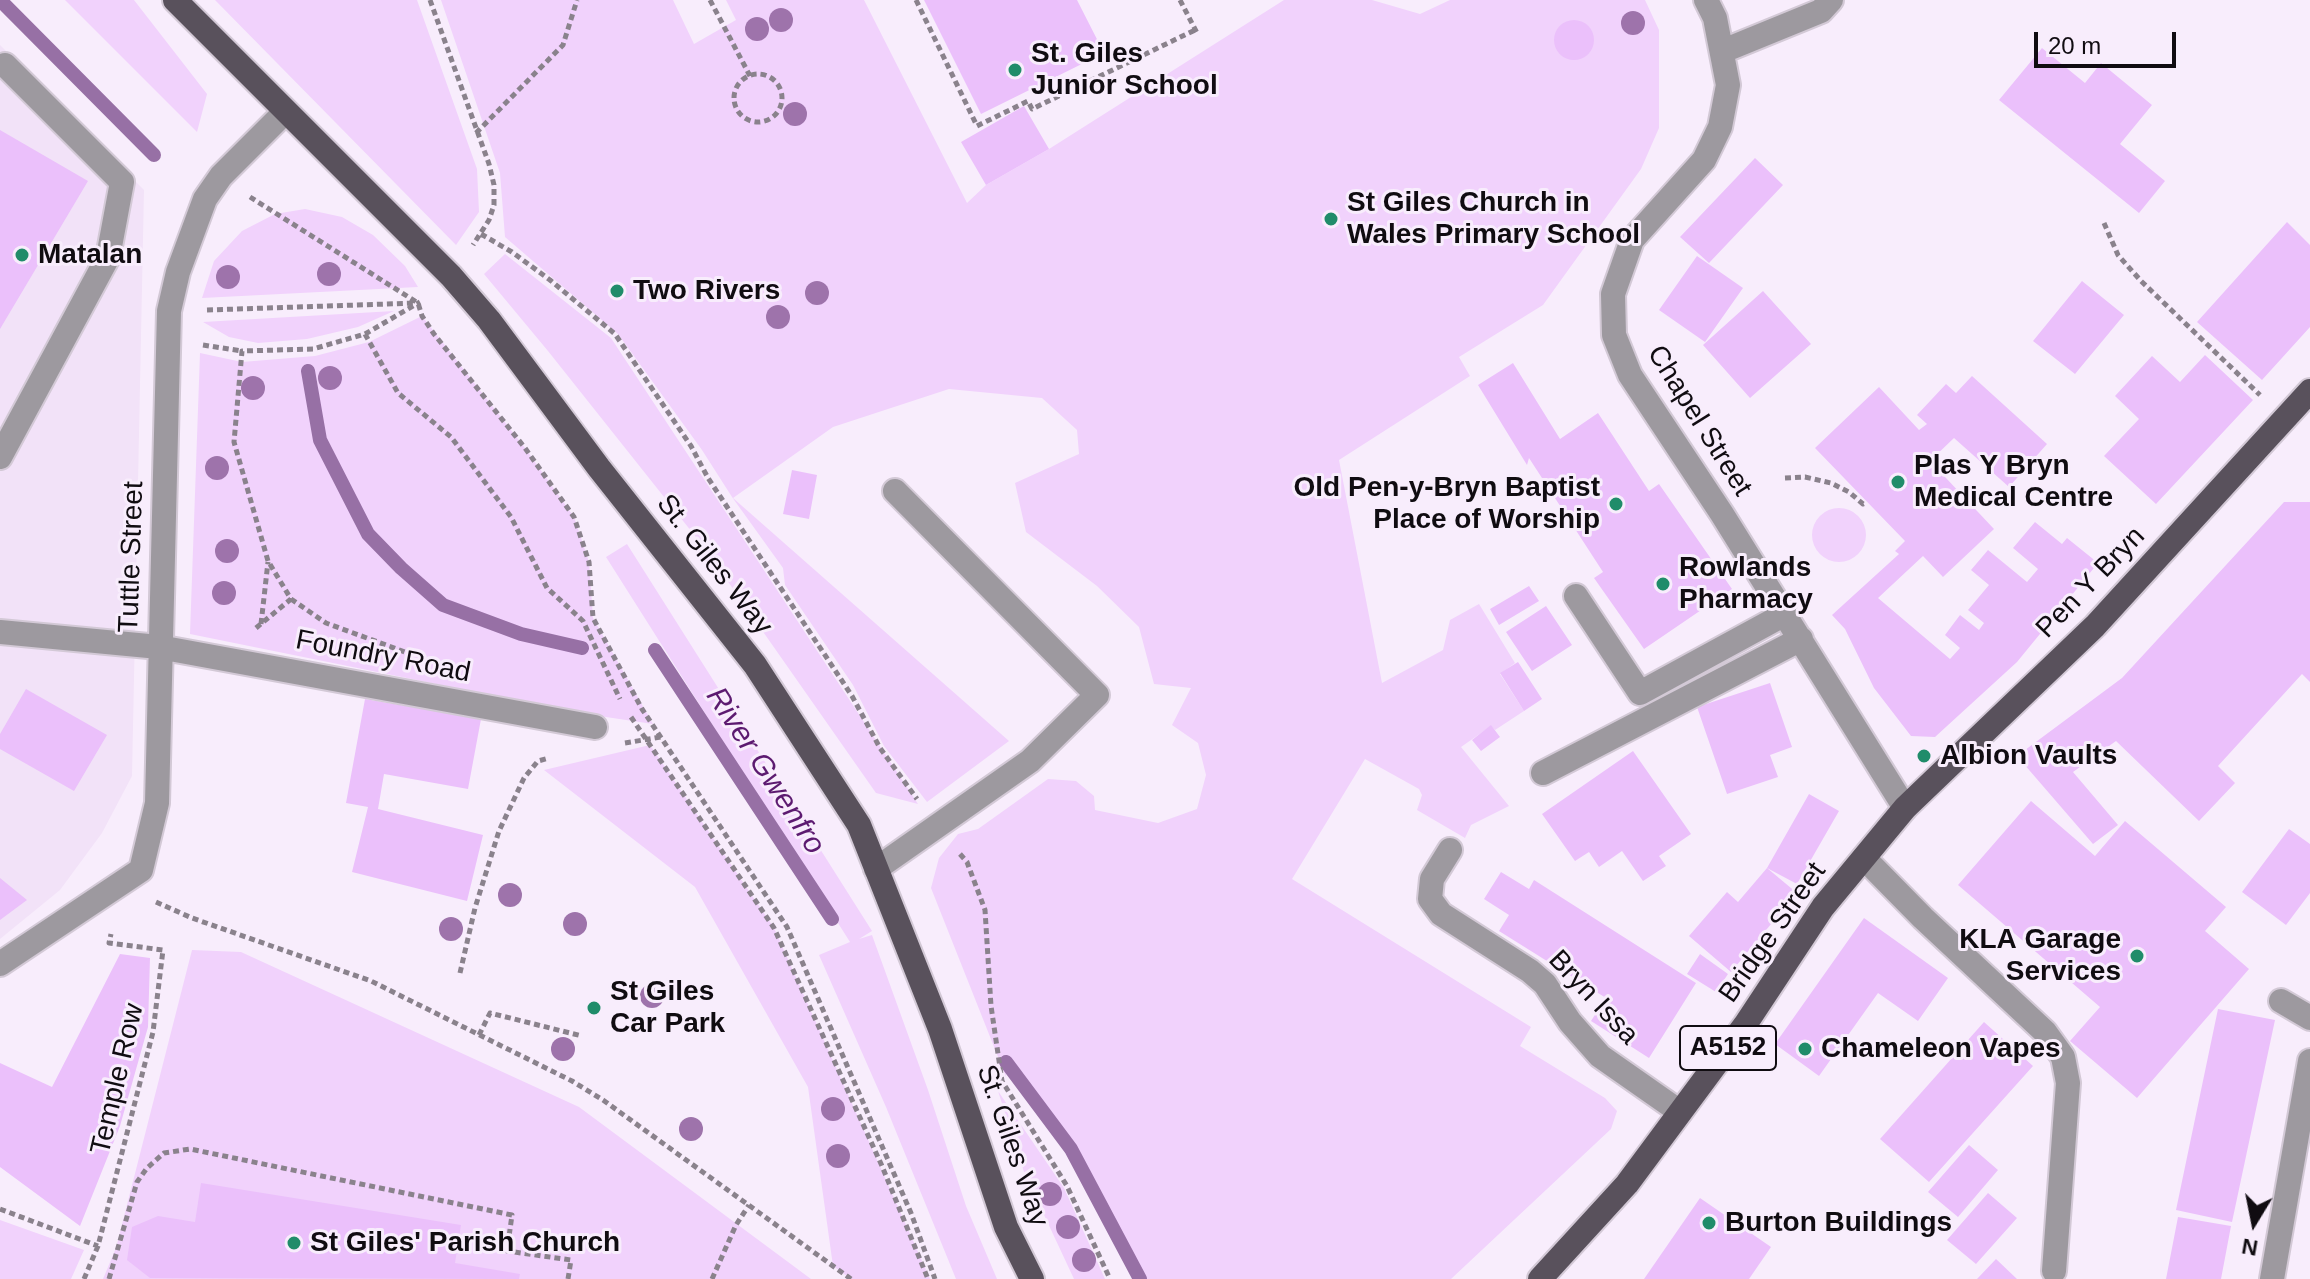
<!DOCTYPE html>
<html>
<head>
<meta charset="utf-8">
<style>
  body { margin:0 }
  #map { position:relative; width:2310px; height:1279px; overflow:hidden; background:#f8edfc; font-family:Arial,sans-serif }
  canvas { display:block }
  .north { position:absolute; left:2214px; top:1183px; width:80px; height:80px; -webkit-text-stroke:6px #f8edfc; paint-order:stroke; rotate:190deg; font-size:22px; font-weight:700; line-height:32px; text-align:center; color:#100c11 }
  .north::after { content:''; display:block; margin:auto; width:28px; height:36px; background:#100c11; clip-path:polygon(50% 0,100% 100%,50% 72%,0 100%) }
  .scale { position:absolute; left:2034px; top:32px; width:142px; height:36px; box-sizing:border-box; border:4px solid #100c11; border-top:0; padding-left:10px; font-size:24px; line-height:28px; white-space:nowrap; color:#100c11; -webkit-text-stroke:6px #f8edfc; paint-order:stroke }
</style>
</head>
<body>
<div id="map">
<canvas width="2310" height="1279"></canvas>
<div class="north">N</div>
<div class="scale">20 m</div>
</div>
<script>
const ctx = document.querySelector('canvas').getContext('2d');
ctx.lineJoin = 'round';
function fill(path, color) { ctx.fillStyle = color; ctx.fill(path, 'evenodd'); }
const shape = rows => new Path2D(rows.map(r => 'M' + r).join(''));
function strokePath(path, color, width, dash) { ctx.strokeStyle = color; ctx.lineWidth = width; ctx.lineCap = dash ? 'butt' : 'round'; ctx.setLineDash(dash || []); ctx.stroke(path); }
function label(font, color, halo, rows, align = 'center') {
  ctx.font = font + ' Arial,sans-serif'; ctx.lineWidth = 6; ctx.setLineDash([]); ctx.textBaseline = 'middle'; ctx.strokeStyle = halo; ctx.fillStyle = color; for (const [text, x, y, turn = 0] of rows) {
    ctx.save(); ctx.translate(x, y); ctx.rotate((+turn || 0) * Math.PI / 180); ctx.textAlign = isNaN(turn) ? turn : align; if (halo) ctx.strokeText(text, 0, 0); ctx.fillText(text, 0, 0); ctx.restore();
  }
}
const built = shape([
  [0,45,144,190,132,776,102,833,60,890,0,939]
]);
const green = shape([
  [65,0,134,0,207,94,197,132],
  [215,0,417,0,477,169,479,212,456,245],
  [441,0,673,0,694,44,736,20,726,0,864,0,967,203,986,185,1049,149,1284,0,1372,0,1420,14,1450,0,1645,0,1659,30,1659,128,1641,169,1543,305,1459,357,1470,376,1339,460,1382,683,1443,650,1450,620,1479,604,1515,663,1500,674,1524,711,1495,730,1491,726,1461,747,1509,806,1471,825,1465,838,1417,810,1422,795,1419,789,1365,759,1292,879,1531,1027,1520,1046,1605,1098,1617,1111,1611,1129,1451,1279,1140,1279,1071,1149,1007,1063,1006,1077,931,888,939,858,958,834,978,829,1048,779,1076,781,1094,796,1095,810,1158,823,1197,809,1206,775,1198,743,1172,725,1191,688,1154,684,1139,627,1097,586,1026,532,1015,483,1079,454,1077,430,1042,398,949,389,833,427,733,498,1009,741,927,802,884,746,853,685,785,585,783,568,732,497,702,450,618,334,505,237,500,173],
  [305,209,342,217,373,235,405,266,418,287,202,298,214,261,242,231,275,214],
  [505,254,611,338,918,804,876,793,703,546,548,351,484,274],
  [394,311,358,327,307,339,258,343,229,337,203,322],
  [422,316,525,448,574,517,589,562,593,618,653,724,579,713,190,634,200,353,242,362,315,356,369,342],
  '1812 535a27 27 0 1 1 54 0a27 27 0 1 1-54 0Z',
  [627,544,872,931,859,939,872,935,928,1090,966,1206,997,1279,956,1279,886,1107,819,955,850,942,606,557],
  [650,745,774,928,930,1279,851,1279,833,1266,808,1087,695,887,544,770],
  [192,950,241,952,579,1107,811,1279,103,1279,116,1248],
  [998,1091,1064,1188,1105,1279,1074,1279,1024,1172],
  [0,1220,84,1250,71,1279,0,1279]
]);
const stream = shape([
  [0,0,154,155],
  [308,371,320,440,368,534,401,568,443,605,521,634,582,648],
  [655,650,832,919],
  [1006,1062,1071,1149,1140,1279]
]);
const building = shape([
  [924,0,1077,0,1104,53,981,114],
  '1554 40a20 20 0 1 1 40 0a20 20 0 1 1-40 0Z',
  [2042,48,2085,83,2101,63,2152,105,2120,144,2165,181,2139,213,1999,100],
  [1024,106,1049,149,986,185,961,142],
  [0,130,88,181,0,329],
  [1755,158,1783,185,1709,263,1680,237],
  [2287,222,2310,245,2310,327,2262,380,2197,322],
  [1697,256,1743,288,1705,342,1659,310],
  [2082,281,2124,315,2075,374,2033,341],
  [1763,291,1811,344,1750,398,1703,345],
  [2205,355,2253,400,2156,504,2104,456,2139,419,2115,396,2152,356,2180,382],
  [1513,363,1560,439,1598,413,1649,491,1659,484,1732,589,1644,649,1594,578,1603,572,1529,458,1527,465,1478,385],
  [1972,376,2047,444,2009,487,1954,438,1930,461,1994,529,1943,577,1923,556,1878,598,1950,659,1960,648,1945,635,1960,615,1979,630,1984,623,1968,610,1989,585,1971,570,1988,550,2027,582,2038,569,2013,548,2035,522,2062,544,2067,538,2098,563,2017,662,1935,737,1911,736,1874,688,1845,629,1832,615,1899,554,1895,551,1905,541,1815,448,1879,387,1919,430,1927,424,1917,415,1946,384,1956,393],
  [792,470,817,475,809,519,783,514],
  [2284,502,2310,502,2310,682,2302,674,2218,766,2235,783,2199,821,2116,741,2073,772,2118,825,2093,844,2017,756,2122,678],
  [1529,586,1539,601,1499,625,1490,609],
  [1546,606,1572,645,1532,671,1506,632],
  [1518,662,1542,699,1524,711,1500,673],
  [1770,683,1792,747,1770,755,1778,777,1727,794,1697,707],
  [26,689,107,735,74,791,0,749,0,734],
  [365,699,481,719,468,789,384,774,378,809,483,835,467,901,352,872,368,807,346,803],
  [1491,725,1500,737,1481,751,1472,740],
  [1633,751,1691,834,1659,856,1666,866,1643,881,1622,851,1599,867,1589,852,1575,861,1542,814],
  [1809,794,1839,811,1797,884,1767,868],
  [2031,801,2095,856,2125,821,2226,907,2205,931,2249,969,2137,1098,2070,1041,2100,1007,1958,885],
  [2289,829,2310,844,2310,893,2286,925,2242,892],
  [1767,868,1797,893,1731,972,1689,936,1727,892,1738,902],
  [1501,872,1529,889,1534,880,1696,983,1649,1058,1591,1021,1606,998,1499,931,1509,915,1484,899],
  [0,878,27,900,0,920],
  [1864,918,1948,978,1918,1021,1878,993,1819,1076,1775,1044],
  [120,954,150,958,148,1027,120,1126,80,1226,0,1167,0,1063,52,1087],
  [1700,954,1728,974,1716,992,1687,974],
  [2218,1009,2275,1020,2232,1222,2176,1210],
  [1984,1022,2033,1066,1929,1182,1880,1139],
  [1969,1145,1998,1170,1958,1217,1928,1192],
  [201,1183,461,1225,455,1263,520,1274,519,1279,150,1278,127,1260,132,1227,158,1216,195,1222],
  [1988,1193,2017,1218,1976,1264,1947,1240],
  [1700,1198,1771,1247,1749,1279,1644,1279],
  [2178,1217,2231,1226,2221,1279,2166,1279],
  [1996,1259,2017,1279,1977,1279]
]);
const path = shape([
  [430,0,489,164,494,185,494,205,489,220,473,245],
  [710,0,750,76],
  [916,0,977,126,1028,101,1032,109,1195,30],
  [1180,0,1197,33],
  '734 98a24 24 0 1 1 48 0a24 24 0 1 1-48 0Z',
  [476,133,563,45,577,0],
  [250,197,418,303,422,316,434,334,525,448,574,517,589,562,593,618,642,709,787,927,911,1213,935,1279],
  [2104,223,2118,255,2141,281,2260,395],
  [481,234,512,252,550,280,615,334,691,446,708,478,852,696,880,748,917,799],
  [207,310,417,303],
  [365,334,398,393,451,437,511,517,547,588,583,621,620,699],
  [203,345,242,351],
  [1785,478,1805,477,1831,483,1849,492,1863,504,1867,502],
  [291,599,326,623,405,652],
  [261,624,268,562],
  [256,628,291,599,268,561,234,442,242,351,313,349,365,334,420,302],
  [631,717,774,928,882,1166,928,1279],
  [625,743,661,737],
  [960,854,967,862,985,910,991,1006,1002,1081,1067,1186,1110,1279],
  [156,902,192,918,371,981,572,1081,603,1100,851,1279],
  [460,973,475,908,499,831,524,778,538,761,549,758],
  [479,1035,490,1013,582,1036],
  [0,1209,98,1246],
  [84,1279,98,1246,153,1032,163,950,109,943,111,934],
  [109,1279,137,1182,147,1168,164,1153,190,1149,512,1215,507,1251,571,1260,568,1279],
  [712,1279,736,1225,749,1205]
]);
const minor = shape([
  [1706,0,1715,18,1728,85,1720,127,1704,160,1632,240,1613,294,1614,335,1630,375,1722,514,1905,808],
  [1723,51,1821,11,1831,0],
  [0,457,108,257,122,182,5,65],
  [1576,596,1640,693,1785,614],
  [0,632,159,647,595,727],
  [1543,773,1801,639],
  [1450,850,1432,879,1430,899,1441,914,1530,971,1545,984,1570,1022,1600,1056,1680,1112],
  [1864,858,1923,918,2045,1032,2063,1057,2068,1083,2054,1271],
  [876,869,1030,761,1097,695,895,491],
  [0,964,141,870,157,803,169,311,178,272,205,199,221,176,285,112],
  [2281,1001,2310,1018],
  [2272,1279,2310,1061]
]);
const major = shape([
  [175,0,451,276,489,320,599,468,755,665,859,825,940,1029,1006,1227,1032,1279],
  [1540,1279,1627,1184,1745,1025,1823,907,1905,808,2095,626,2310,391]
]);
const trees = [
  [781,20],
  [1633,23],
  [757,29],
  [795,114],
  [329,274],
  [228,277],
  [817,293],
  [778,317],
  [330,378],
  [253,388],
  [217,468],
  [227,551],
  [224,593],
  [510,895],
  [575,924],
  [451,929],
  [652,996],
  [563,1049],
  [833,1109],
  [691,1129],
  [838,1156],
  [1050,1194],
  [1068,1227],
  [1084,1260]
];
const markers = [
  [1015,70,8,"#208c6a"],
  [1331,219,8,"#208c6a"],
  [22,255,8,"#208c6a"],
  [617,291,8,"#208c6a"],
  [1898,482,8,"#208c6a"],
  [1616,504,8,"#208c6a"],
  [1663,584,8,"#208c6a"],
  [1924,756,8,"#208c6a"],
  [2137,956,8,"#208c6a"],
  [594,1008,8,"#208c6a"],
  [1805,1049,8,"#208c6a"],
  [1709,1223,8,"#208c6a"],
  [294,1243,8,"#208c6a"]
];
const shields = [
  [1728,1048,96]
];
const shieldNames = [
  ["A5152",1728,1048]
];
const poiNames = [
  ["St. Giles",1031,54],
  ["Junior School",1031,86],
  ["St Giles Church in",1347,203],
  ["Wales Primary School",1347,235],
  ["Matalan",38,255],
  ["Two Rivers",633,291],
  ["Plas Y Bryn",1914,466],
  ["Medical Centre",1914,498],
  ["Old Pen-y-Bryn Baptist",1600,488,"right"],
  ["Place of Worship",1600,520,"right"],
  ["Rowlands",1679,568],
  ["Pharmacy",1679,600],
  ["Albion Vaults",1940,756],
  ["KLA Garage",2121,940,"right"],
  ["Services",2121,972,"right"],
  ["St Giles",610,992],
  ["Car Park",610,1024],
  ["Chameleon Vapes",1821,1049],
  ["Burton Buildings",1725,1223],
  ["St Giles' Parish Church",310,1243]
];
const streetNames = [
  ["Chapel Street",1699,421,58],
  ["Tuttle Street",132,557,-88],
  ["St. Giles Way",714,565,52],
  ["Pen Y Bryn",2091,583,-46],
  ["Foundry Road",383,657,11],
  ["Bridge Street",1773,933,-55],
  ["Bryn Issa",1593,998,47],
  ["Temple Row",118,1079,-77],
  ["St. Giles Way",1012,1146,71]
];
const waterNames = [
  ["River Gwenfro",765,771,57]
];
fill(built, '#f2e2f8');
fill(green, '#f1d2fc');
strokePath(stream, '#9770a5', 14);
fill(building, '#ebc0fb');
strokePath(minor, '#d3c9d6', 28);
strokePath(major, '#d3c9d6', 28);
strokePath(path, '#8a828c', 5, [6, 4]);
strokePath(minor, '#9d999f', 24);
strokePath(major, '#59515c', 24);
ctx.fillStyle = '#9e73ab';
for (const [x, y] of trees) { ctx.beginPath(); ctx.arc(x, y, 12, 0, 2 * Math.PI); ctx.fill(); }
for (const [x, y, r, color] of markers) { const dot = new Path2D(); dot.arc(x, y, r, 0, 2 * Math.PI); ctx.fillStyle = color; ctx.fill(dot); strokePath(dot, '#f8edfc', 3); }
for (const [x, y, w] of shields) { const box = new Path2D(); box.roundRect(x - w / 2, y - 22, w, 44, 6); ctx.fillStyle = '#f8edfc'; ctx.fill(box); strokePath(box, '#100c11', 2); }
label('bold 26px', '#100c11', null, shieldNames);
label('bold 28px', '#100c11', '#f8edfc', poiNames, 'left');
label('28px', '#100c11', '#f8edfc', streetNames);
label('italic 30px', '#5c1a70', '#f8edfc', waterNames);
</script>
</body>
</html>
